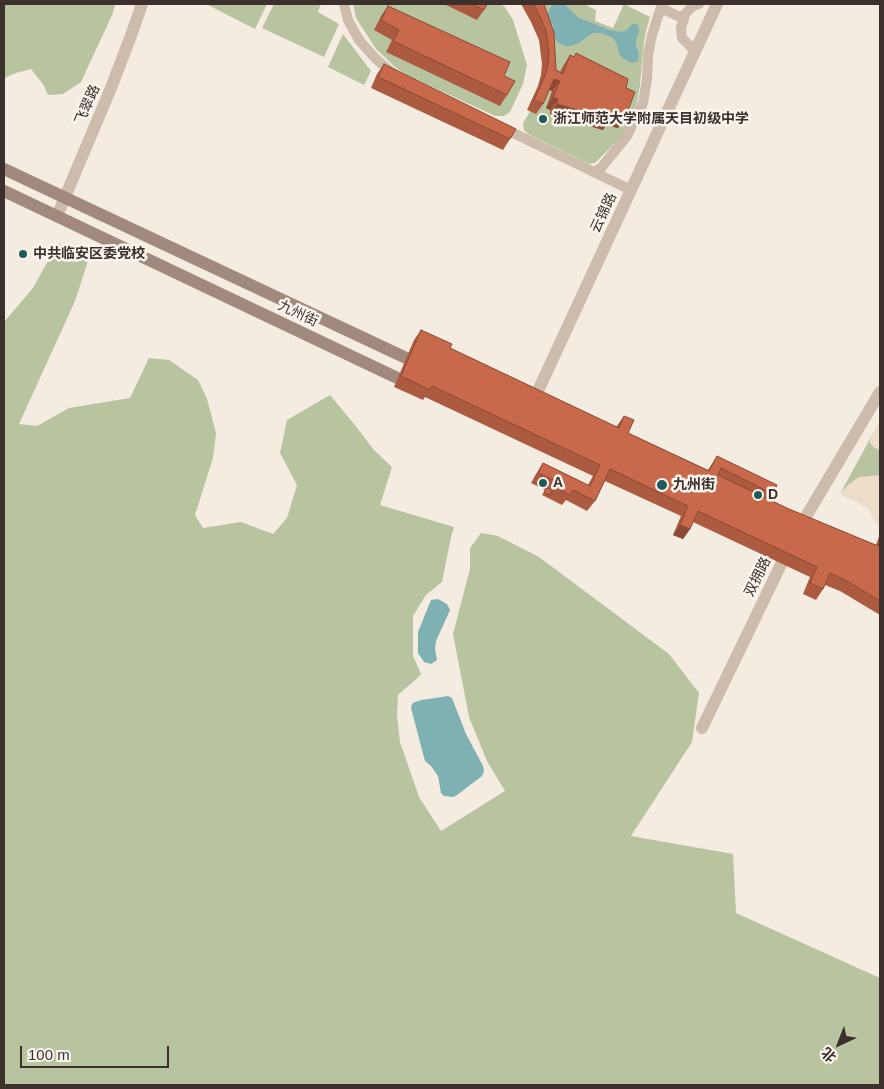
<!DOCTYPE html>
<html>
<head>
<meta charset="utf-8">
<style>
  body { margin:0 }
  #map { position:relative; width:884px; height:1089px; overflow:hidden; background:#f4ebe1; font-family:Arial,"Noto Sans SC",sans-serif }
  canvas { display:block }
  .frame { position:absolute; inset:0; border:5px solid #3b302b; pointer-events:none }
  .north { position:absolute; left:814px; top:1019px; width:50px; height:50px; -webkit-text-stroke:4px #fbf5ee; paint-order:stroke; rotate:223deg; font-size:14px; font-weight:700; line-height:20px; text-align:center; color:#3b302b }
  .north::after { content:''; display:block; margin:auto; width:18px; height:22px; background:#3b302b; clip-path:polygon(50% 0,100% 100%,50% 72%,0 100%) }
  .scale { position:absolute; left:20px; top:1046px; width:149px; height:22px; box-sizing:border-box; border:2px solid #3b302b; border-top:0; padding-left:6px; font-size:15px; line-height:18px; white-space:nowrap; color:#3b302b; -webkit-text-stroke:4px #fbf5ee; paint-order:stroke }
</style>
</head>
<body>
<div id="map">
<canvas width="884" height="1089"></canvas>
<div class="frame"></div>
<div class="north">北</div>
<div class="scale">100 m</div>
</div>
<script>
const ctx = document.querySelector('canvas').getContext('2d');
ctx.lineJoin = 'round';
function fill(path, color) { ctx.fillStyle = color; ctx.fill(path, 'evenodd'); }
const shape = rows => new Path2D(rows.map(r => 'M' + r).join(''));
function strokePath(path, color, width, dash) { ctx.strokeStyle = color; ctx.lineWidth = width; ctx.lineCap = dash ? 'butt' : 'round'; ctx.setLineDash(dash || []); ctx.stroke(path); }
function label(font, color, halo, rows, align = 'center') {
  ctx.font = font + ' Arial,"Noto Sans SC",sans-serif'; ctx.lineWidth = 5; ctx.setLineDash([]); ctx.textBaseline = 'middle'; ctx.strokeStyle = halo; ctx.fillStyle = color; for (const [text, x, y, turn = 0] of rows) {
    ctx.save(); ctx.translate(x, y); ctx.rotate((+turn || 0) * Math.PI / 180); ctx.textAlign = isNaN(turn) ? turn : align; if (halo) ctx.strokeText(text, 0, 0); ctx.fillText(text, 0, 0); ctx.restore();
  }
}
const green = shape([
  [4,4,115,4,113,13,81,82,63,94,48,95,43,84,31,69,16,73,4,78],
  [206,4,267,4,255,29],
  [274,4,321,4,318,12,339,24,324,57,262,28],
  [353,4,500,4,505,7,513,20,527,65,523,84,510,112,504,116,495,116,407,75,396,68,376,49,356,18],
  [531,4,584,4,596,10,595,21,613,28,624,4,650,17,646,31,644,42,640,85,637,103,627,128,620,138,595,163,589,164,528,134,524,130,523,123,543,90,548,58],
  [343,34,371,71,364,85,328,67],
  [58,243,89,258,75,301,19,424,37,426,69,408,130,398,149,358,169,360,198,380,207,399,216,433,213,458,195,515,203,528,241,522,273,534,287,518,297,485,280,453,287,420,330,395,354,424,374,450,392,467,380,505,454,527,451,537,442,582,426,595,413,616,413,656,421,674,414,681,398,695,397,716,400,742,419,797,441,831,505,791,487,761,469,717,453,634,470,569,470,548,481,533,498,536,539,557,669,654,699,693,692,742,631,836,733,854,736,913,880,978,880,1085,4,1085,4,322,33,288],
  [871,437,870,443,875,448,880,450,880,475,848,485,840,494]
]);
const plaza = shape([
  [880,420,880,450,875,448,870,443,871,437],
  [880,475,880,529,874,520,868,508,840,494,848,485,859,477]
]);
const water = shape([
  [553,4,564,4,579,18,610,30,622,32,628,29,632,24,637,24,639,27,639,32,636,40,636,46,639,53,638,61,631,63,623,58,619,54,617,44,613,38,601,33,593,33,577,44,571,46,565,46,558,43,555,38,552,32,553,25,548,19,548,14,550,8],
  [438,599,447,604,450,610,436,641,435,649,437,660,431,664,424,662,418,653,418,632,431,600],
  [448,696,452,698,466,734,483,766,484,771,482,776,457,795,453,797,444,796,441,793,438,776,431,766,425,761,411,708,412,704,415,702,422,700]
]);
const minor = shape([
  [344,4,348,20,359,40,375,58,392,73],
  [661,8,684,19],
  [695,51,682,38,681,28,685,14,693,6,699,4],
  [501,127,631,190],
  [593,172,601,168,627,136,643,103,647,79,648,55,652,35,662,4]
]);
const tertiary = shape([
  [57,216,111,88,132,33,142,4],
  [531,406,717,4],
  [798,530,880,392],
  [702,728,788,550]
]);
const secondary = shape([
  [4,169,421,365],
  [4,191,412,385]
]);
const wall = shape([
  [444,4,487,4,484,10,477,20],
  [521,4,544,4,556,70,560,72,563,66,570,55,626,88,625,118,618,128,606,125,603,130,550,114,550,110,546,108,552,91,549,90,543,104,536,114,527,110,538,86,541,75,542,64,539,40,531,22],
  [388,6,504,76,507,95,500,106,386,52,392,40,374,30,381,16],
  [384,64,510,139,503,150,371,88,377,74],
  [421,330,450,348,616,427,624,416,628,433,708,470,717,456,773,494,769,500,789,509,876,545,880,534,880,615,840,591,825,585,823,589,816,600,803,594,810,577,693,522,690,529,683,539,673,535,681,516,605,481,595,501,587,511,566,500,562,505,542,495,545,490,531,483,536,474,543,463,588,485,593,476,425,397,423,400,394,387,414,340]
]);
const shadedWall = shape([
  [554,79,560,81,552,91,547,89],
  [553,97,558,99,550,110,546,108],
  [557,104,612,115,625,118,618,128,606,125,603,130,550,114],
  [680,525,690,529,683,539,673,535]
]);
const building = shape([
  [472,4,487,4,484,10,472,4],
  [534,4,544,4,554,33,556,70,563,74,570,55,574,57,576,53,628,79,626,88,635,92,625,118,612,115,610,119,557,104,558,99,553,97,560,81,554,79,543,104,534,100,545,76,548,65,549,54,546,30,534,4],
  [388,6,510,62,504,76,515,81,507,95,393,41,399,30,381,20,388,6],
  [384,64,516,129,510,139,378,77,384,64],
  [421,330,452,344,450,348,619,428,624,416,634,420,628,433,709,471,717,456,777,485,773,494,721,468,718,475,789,509,878,546,880,540,880,601,847,581,830,573,823,589,810,583,817,567,698,511,690,529,680,525,688,506,610,469,595,501,573,490,570,495,555,487,558,482,538,473,543,463,590,486,600,465,432,386,430,390,401,376,421,330],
  [547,488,552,490,550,495,544,492,547,488]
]);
const markers = [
  [543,119,5,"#1f5a5e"],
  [23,254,5,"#1f5a5e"],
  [543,483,5,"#1f5a5e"],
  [662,485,6,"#1f5a5e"],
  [758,495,5,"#1f5a5e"]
];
const streetNames = [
  ["飞翠路",88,105,-67],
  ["云锦路",604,213,-65],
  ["九州街",298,314,25],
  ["双拥路",758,577,-64]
];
const poiNames = [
  ["浙江师范大学附属天目初级中学",553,119],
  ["中共临安区委党校",33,254],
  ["A",553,483],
  ["九州街",673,485],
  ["D",768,495]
];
fill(green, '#b8c4a0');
fill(plaza, '#ecdcc8');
fill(water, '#7fb0b2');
strokePath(minor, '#cdbbac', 10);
strokePath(tertiary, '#cdbbac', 12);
strokePath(secondary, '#a18a7d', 12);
fill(wall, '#ac5a40');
fill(shadedWall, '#8c4a34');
fill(building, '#c8694b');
strokePath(building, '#8c4a34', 1);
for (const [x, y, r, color] of markers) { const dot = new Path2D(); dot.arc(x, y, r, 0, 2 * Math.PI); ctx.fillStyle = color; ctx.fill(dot); strokePath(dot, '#fbf5ee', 2); }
label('14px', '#3b302b', '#fbf5ee', streetNames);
label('bold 14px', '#3b302b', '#fbf5ee', poiNames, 'left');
</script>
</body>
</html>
